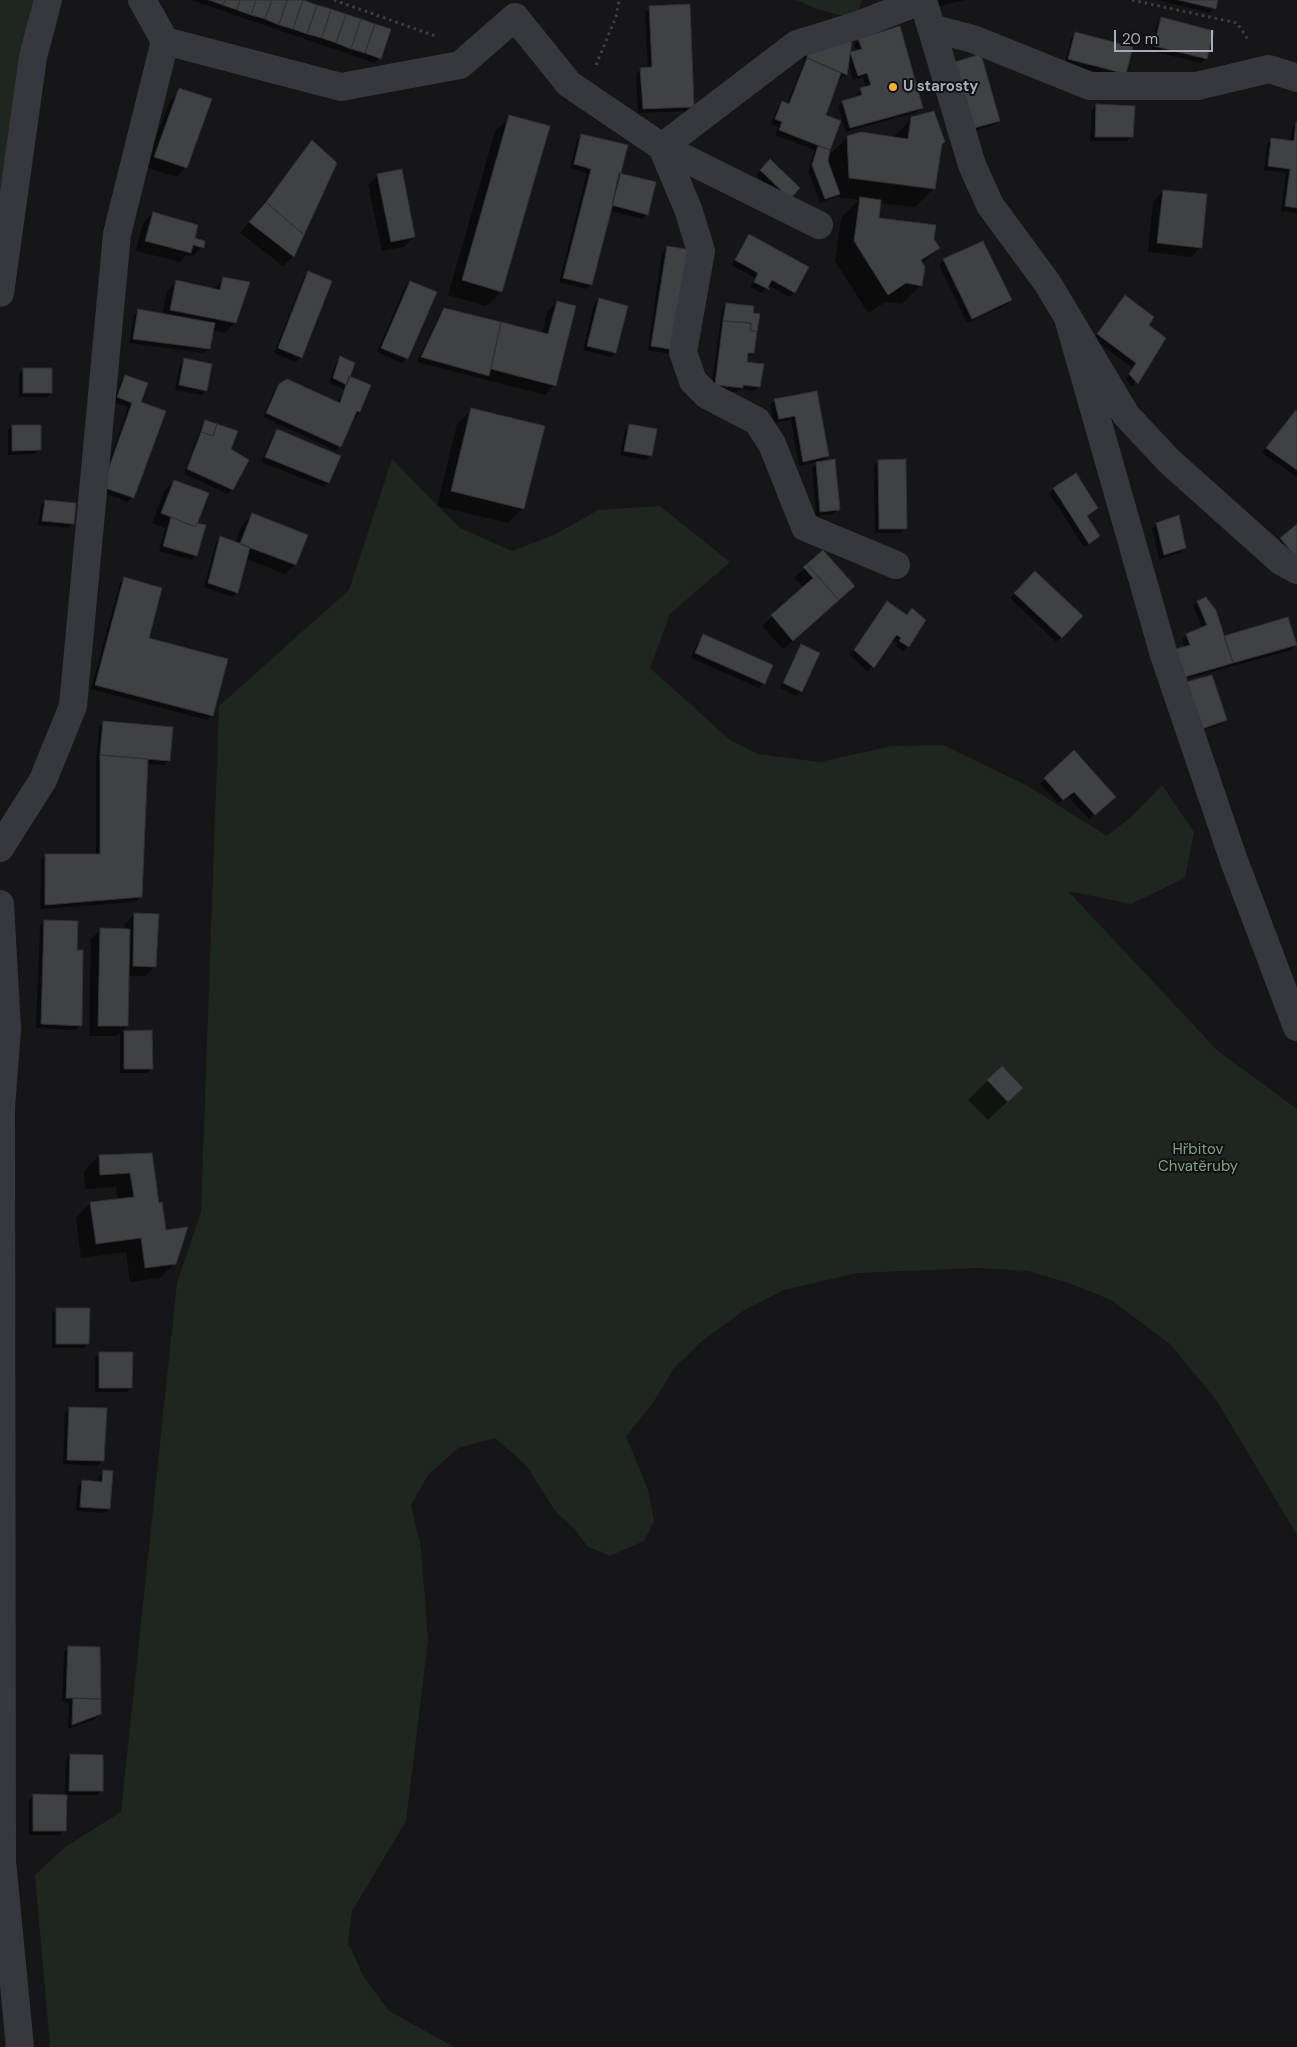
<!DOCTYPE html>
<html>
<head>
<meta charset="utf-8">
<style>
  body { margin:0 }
  #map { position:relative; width:1297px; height:2047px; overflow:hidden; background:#161618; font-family:"DM Sans",sans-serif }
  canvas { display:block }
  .scale { position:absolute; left:1114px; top:30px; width:99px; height:22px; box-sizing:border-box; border:2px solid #a8adb8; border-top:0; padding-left:6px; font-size:15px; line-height:18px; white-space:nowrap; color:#a8adb8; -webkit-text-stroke:4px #111113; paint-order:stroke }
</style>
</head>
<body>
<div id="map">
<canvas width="1297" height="2047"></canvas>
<div class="scale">20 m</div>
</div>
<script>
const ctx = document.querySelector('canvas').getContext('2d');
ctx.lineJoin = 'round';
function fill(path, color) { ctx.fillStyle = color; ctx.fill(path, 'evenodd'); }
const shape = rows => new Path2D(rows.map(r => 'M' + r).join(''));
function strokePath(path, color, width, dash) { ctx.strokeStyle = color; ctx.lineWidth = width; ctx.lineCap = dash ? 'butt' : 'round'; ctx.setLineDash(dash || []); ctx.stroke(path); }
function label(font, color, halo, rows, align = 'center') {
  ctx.font = font + ' "DM Sans",sans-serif'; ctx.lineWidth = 4; ctx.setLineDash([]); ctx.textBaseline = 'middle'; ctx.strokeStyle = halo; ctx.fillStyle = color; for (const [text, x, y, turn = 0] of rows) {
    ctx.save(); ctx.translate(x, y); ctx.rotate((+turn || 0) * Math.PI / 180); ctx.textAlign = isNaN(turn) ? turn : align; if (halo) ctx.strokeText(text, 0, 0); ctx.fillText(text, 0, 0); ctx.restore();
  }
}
const green = shape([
  [0,0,48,0,0,293],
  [796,0,862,0,857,19,820,10],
  [392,459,460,528,512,551,554,535,598,510,660,506,730,562,670,614,650,668,730,740,758,754,819,762,892,746,943,745,1026,785,1107,836,1132,816,1162,785,1194,832,1185,878,1131,904,1068,891,1218,1051,1297,1109,1297,1535,1217,1401,1170,1344,1111,1300,1069,1283,1028,1271,979,1268,858,1273,784,1290,743,1311,702,1341,674,1368,653,1403,626,1436,648,1490,654,1521,644,1541,610,1556,587,1546,573,1527,556,1512,526,1465,495,1438,458,1448,428,1475,411,1505,421,1548,428,1640,406,1821,352,1911,348,1943,364,1977,389,2011,454,2047,50,2047,35,1875,65,1847,121,1812,177,1283,201,1212,219,706,349,590],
  [1002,1066,1023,1088,1008,1102,987,1080]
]);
const shadow = shape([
  [191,0,300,0,380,58,375,63],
  [934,0,965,0,936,7],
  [1158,0,1217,0,1214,8,1210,13],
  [650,8,693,106,688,111,638,113,636,74,641,69,648,69,645,12],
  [1162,19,1206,59,1201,63,1151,51,1157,23],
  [1076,34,1125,73,1120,78,1065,64,1071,38],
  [859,40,922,107,917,112,846,132,838,106,842,102,857,98,856,94,866,88,863,77,853,80,848,62,845,74,841,78,838,77,825,115,840,122,828,156,848,137,893,138,912,118,940,145,934,188,915,207,879,203,877,219,933,240,938,248,922,264,921,285,902,304,886,302,868,313,835,261,841,218,859,200,835,197,820,203,808,171,815,150,775,135,778,127,771,124,778,107,782,102,787,104,803,64,805,47,849,54,857,51,854,45],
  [980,56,999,121,994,125,970,132],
  [180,90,185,167,176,177,145,167,170,100],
  [1097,105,1132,136,1127,141,1090,141,1092,110],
  [510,117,501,292,486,306,448,295,495,131],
  [1297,123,1297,213,1281,211,1286,173,1264,170,1267,144,1272,139,1290,142,1292,128],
  [582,135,647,214,642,219,609,210,591,285,586,289,559,282,587,173,570,168,577,140],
  [312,142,336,163,293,257,283,266,240,233],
  [770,161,798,188,785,203,756,175],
  [378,175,413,237,404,247,382,251,368,185],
  [1163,191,1201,247,1191,257,1148,252,1153,201],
  [153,213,193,239,202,247,193,257,186,255,180,262,136,251,143,223],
  [750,235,794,292,790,297,768,285,762,293,750,287,755,278,732,265],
  [667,247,670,354,648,350,662,252],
  [944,260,1011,300,1006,305,967,323,939,265],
  [309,273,301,357,296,362,274,353,304,277],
  [224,278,235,323,225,333,212,330,208,349,204,353,129,343,134,315,139,311,162,315,167,292,176,282,214,290],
  [410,283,407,358,402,363,377,352,405,287],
  [599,300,615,352,611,357,583,350,594,304],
  [1121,301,1164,338,1132,387,1126,379,1133,368,1093,339],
  [557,302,554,385,545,395,417,362,440,314,445,309,542,334,547,312],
  [726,305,753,353,746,357,745,363,759,386,755,391,740,389,737,392,711,390,722,309],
  [341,358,359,412,336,451,263,417,274,391,279,385,338,403,344,389,329,383,336,362],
  [185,360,206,390,202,395,175,390,180,364],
  [24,369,51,393,46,397,19,397,19,374],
  [125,377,139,403,133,497,128,502,99,491,128,407,113,402,121,381],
  [816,393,828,456,821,462,838,509,834,514,816,516,812,468,818,462,799,466,791,420,774,423,770,405,775,400],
  [472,409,523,508,508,523,437,506,457,424],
  [1297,413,1297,477,1262,453,1291,417],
  [205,422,232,489,228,494,184,474,201,427],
  [630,425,656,430,650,456,646,460,620,455,625,430],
  [12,426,40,449,35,454,8,455,8,431],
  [277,430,328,483,324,487,261,462,273,435],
  [878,461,906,528,901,533,875,533,874,466],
  [174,481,196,524,204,526,196,556,191,560,159,551,165,528,152,523,164,491],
  [1054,489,1097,508,1086,517,1099,536,1084,547,1049,493],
  [45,501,73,523,68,528,38,525,41,506],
  [252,515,295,565,285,574,246,559,237,592,233,597,204,587,216,542,221,537,235,543,242,525],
  [1178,517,1185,548,1180,553,1159,559,1152,529,1156,524],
  [1297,527,1297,570,1276,543],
  [823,551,828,609,783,649,762,626,804,588,794,578],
  [1035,573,1081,616,1056,642,1010,598],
  [124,579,147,638,227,660,212,716,207,720,91,689,120,583],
  [887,602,907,616,908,646,904,651,896,646,898,643,891,640,868,672,850,655],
  [1198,602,1223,637,1296,645,1291,650,1176,682,1185,648,1182,639,1186,635,1202,628,1193,606],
  [703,636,764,683,759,688,691,658,699,640],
  [802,646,801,691,796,696,780,688,797,651],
  [1182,687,1226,720,1221,724,1197,733],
  [104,722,169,760,164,765,147,764,140,897,136,902,40,909,41,860,45,855,96,855,96,760,99,727],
  [1074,752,1109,802,1089,819,1068,796,1058,803,1040,784],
  [135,914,155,967,145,976,128,976,127,1026,121,1032,151,1031,152,1068,147,1073,120,1073,120,1033,117,1036,89,1036,91,939,100,930,125,930,125,924],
  [44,921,76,951,81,1025,76,1030,36,1028,40,926],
  [1002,1067,1022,1088,988,1120,968,1100],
  [151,1154,158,1204,175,1263,160,1278,130,1282,126,1252,81,1258,76,1218,90,1203,118,1200,116,1187,85,1189,84,1171,99,1156],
  [57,1309,88,1344,84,1348,52,1348,52,1314],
  [100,1353,131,1388,126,1392,95,1392,95,1358],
  [70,1408,102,1461,98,1466,63,1464,65,1413],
  [103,1471,109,1509,105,1513,76,1511,78,1486,83,1481,98,1482,99,1476],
  [69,1648,99,1714,95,1719,68,1729,69,1702,62,1702,64,1652],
  [70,1755,101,1790,97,1795,65,1795,66,1760],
  [34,1795,65,1830,60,1835,29,1835,29,1800]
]);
const building = shape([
  [209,0,225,0,223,5,209,0],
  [225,0,240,0,237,10,223,5,225,0],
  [240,0,256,0,251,15,237,10,240,0],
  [256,0,272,0,265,19,251,15,256,0],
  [272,0,287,0,279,25,265,19,272,0],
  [287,0,303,0,293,29,279,25,287,0],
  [303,0,317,5,307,34,293,29,303,0],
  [1179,0,1218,0,1216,9,1179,0],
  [690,4,694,107,643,109,640,68,652,67,649,6,690,4],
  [317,5,331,9,322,38,307,34,317,5],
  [331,9,346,14,336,43,322,38,331,9],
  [346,14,361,19,351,49,336,43,346,14],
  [1161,17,1214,31,1207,59,1154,46,1161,17],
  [361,19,375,24,365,53,351,49,361,19],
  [375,24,391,29,381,59,365,53,375,24],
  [900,26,923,108,850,128,842,101,862,95,860,88,871,85,867,73,858,76,850,52,862,49,858,39,900,26],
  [1075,32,1133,47,1126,74,1068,59,1075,32],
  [839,36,852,42,847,75,807,58,810,41,839,36],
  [981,54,1000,121,974,128,955,62,981,54],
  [807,58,841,73,826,115,841,121,830,150,779,130,782,122,775,119,782,101,789,104,807,58],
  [179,88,212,99,187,168,154,157,179,88],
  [1096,104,1135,106,1133,137,1095,137,1096,104],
  [934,111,945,142,942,144,935,189,849,178,847,136,861,132,908,139,911,117,934,111],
  [509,115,550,126,502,292,462,280,509,115],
  [1296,122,1297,122,1297,208,1285,206,1290,169,1268,166,1271,138,1294,141,1296,122],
  [581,134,628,145,592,285,563,278,591,169,574,164,581,134],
  [312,140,337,163,304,235,266,202,312,140],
  [818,146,830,150,828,161,840,194,825,199,812,165,818,146],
  [770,159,800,188,790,199,760,170,770,159],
  [402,169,415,237,391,242,377,174,402,169],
  [619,173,656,182,648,215,612,205,619,173],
  [1163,190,1207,194,1202,248,1157,243,1163,190],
  [860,197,881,200,879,218,936,225,934,239,940,248,921,260,925,267,922,286,906,283,888,295,854,241,860,197],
  [266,202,304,235,294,257,249,222,266,202],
  [153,212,198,225,195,238,205,241,204,248,193,245,191,253,145,241,153,212],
  [749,234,809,267,795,293,772,280,768,287,770,290,754,282,758,273,735,260,749,234],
  [983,241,1012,300,972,319,943,259,983,241],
  [667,246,691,250,676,350,651,346,667,246],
  [308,271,332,281,302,358,278,348,308,271],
  [223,277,250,282,236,323,170,310,176,280,220,290,223,277],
  [410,281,437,292,408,359,381,348,410,281],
  [1125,295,1154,317,1149,325,1166,338,1138,384,1129,374,1136,363,1097,334,1125,295],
  [599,298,628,306,616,353,587,346,599,298],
  [557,301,576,306,556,386,491,369,501,322,548,334,557,301],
  [726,303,754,306,753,313,760,314,757,332,750,330,751,323,723,321,726,303],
  [444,308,501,322,489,376,421,357,444,308],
  [138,309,215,323,210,349,133,339,138,309],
  [723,321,751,323,750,330,757,332,754,353,748,353,747,362,764,364,760,387,743,385,743,388,715,385,723,321],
  [340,356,355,363,347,385,333,378,340,356],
  [184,358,212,364,207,391,179,385,184,358],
  [23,368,52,368,52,393,23,393,23,368],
  [125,375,148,383,141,402,166,411,134,498,102,487,132,403,117,397,125,375],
  [349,376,371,385,360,412,357,411,341,447,266,413,279,384,287,379,340,403,349,376],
  [817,391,829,456,803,462,795,416,779,419,774,399,817,391],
  [471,408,545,426,524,509,451,491,471,408],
  [1296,410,1297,412,1297,470,1266,448,1296,410],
  [205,420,217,424,213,436,201,432,205,420],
  [217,424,238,431,231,449,249,460,233,490,187,469,201,432,213,436,217,424],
  [629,424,657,429,652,456,624,451,629,424],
  [12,425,41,425,41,450,12,451,12,425],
  [277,429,341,456,329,483,265,457,277,429],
  [835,459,840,510,820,512,816,462,835,459],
  [906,459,907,529,879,529,878,460,906,459],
  [1076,473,1098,508,1087,516,1100,536,1089,544,1053,488,1076,473],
  [174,480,209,493,196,527,161,513,174,480],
  [45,500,76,503,74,524,42,521,45,500],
  [252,513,308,535,296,565,240,544,252,513],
  [1179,515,1186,548,1164,555,1156,523,1179,515],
  [171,517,196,527,197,523,206,525,197,556,163,546,171,517],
  [1297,524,1297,559,1280,538,1297,524],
  [220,536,250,547,238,593,208,583,220,536],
  [823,550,855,586,839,600,807,564,823,550],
  [807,564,839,600,793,641,771,615,813,578,803,567,807,564],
  [1035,571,1083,616,1062,638,1014,593,1035,571],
  [124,577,162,588,149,638,228,659,213,716,95,685,124,577],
  [1206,597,1216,610,1233,663,1181,678,1172,650,1190,645,1186,634,1207,625,1197,601,1206,597],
  [887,601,907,615,912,608,926,620,909,647,899,641,901,638,897,635,895,637,874,668,854,650,887,601],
  [1288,617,1297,645,1233,663,1224,636,1288,617],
  [703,634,773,665,765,684,695,653,703,634],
  [801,644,820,653,802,692,783,683,801,644],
  [1212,675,1227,720,1202,729,1186,682,1212,675],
  [103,721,173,727,170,761,100,755,103,721],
  [1074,750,1116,797,1095,815,1074,792,1063,800,1044,778,1074,750],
  [100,755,148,759,142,897,45,905,45,854,100,854,100,755],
  [134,913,159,914,156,967,133,966,134,913],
  [44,920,78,921,77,950,83,950,82,1026,41,1024,44,920],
  [100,928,130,929,128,1026,98,1026,100,928],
  [152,1030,153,1069,124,1069,124,1031,152,1030],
  [1002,1066,1023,1088,1008,1102,987,1080,1002,1066],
  [152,1153,159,1203,162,1202,166,1230,188,1227,176,1264,145,1268,141,1238,96,1244,90,1202,134,1197,130,1173,100,1175,99,1155,152,1153],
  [56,1308,90,1308,89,1344,56,1344,56,1308],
  [99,1352,133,1352,132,1388,99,1388,99,1352],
  [69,1407,107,1408,104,1461,67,1460,69,1407],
  [103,1470,113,1471,110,1509,80,1507,82,1480,102,1482,103,1470],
  [68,1646,100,1647,101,1699,66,1698,68,1646],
  [73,1698,101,1699,101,1714,72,1725,73,1698],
  [70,1754,103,1755,103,1791,69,1791,70,1754],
  [33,1794,67,1795,66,1831,33,1831,33,1794]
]);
const path = shape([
  [334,0,438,37],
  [1132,0,1237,23,1249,41],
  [596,65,616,17,619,0]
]);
const minor = shape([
  [923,0,972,165,990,205,1048,284,1126,415,1169,461,1282,562,1297,570],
  [931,28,973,39,1090,86,1197,86,1269,69,1297,78],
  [165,41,341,87,460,65,515,17,569,84,662,147,797,44,858,25,923,0],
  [662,147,688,209,701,251,683,352,693,381,707,395,757,421,772,444,805,527,896,565],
  [662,147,819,225],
  [0,293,33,57,48,0],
  [1068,318,1164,655,1233,858,1297,1027],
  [0,848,43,780,73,706,117,234,165,41,142,0],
  [0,904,7,1029,1,1108,2,1861,20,2047]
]);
const markers = [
  [893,87,5,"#f2b134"]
];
const poiNames = [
  ["U starosty",903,87]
];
const parkNames = [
  ["Hřbitov",1198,1150],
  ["Chvatěruby",1198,1167]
];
fill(green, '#1e261f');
fill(shadow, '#0007');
fill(building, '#404145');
strokePath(building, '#303034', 1);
strokePath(path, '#3d3f44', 3, [2.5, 4]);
strokePath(minor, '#37383d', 28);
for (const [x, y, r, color] of markers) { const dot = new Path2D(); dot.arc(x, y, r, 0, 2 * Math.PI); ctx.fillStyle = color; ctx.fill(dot); strokePath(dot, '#111113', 2); }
label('bold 15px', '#a8adb8', '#111113', poiNames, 'left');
label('15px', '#7fa381', '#111113', parkNames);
</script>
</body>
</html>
